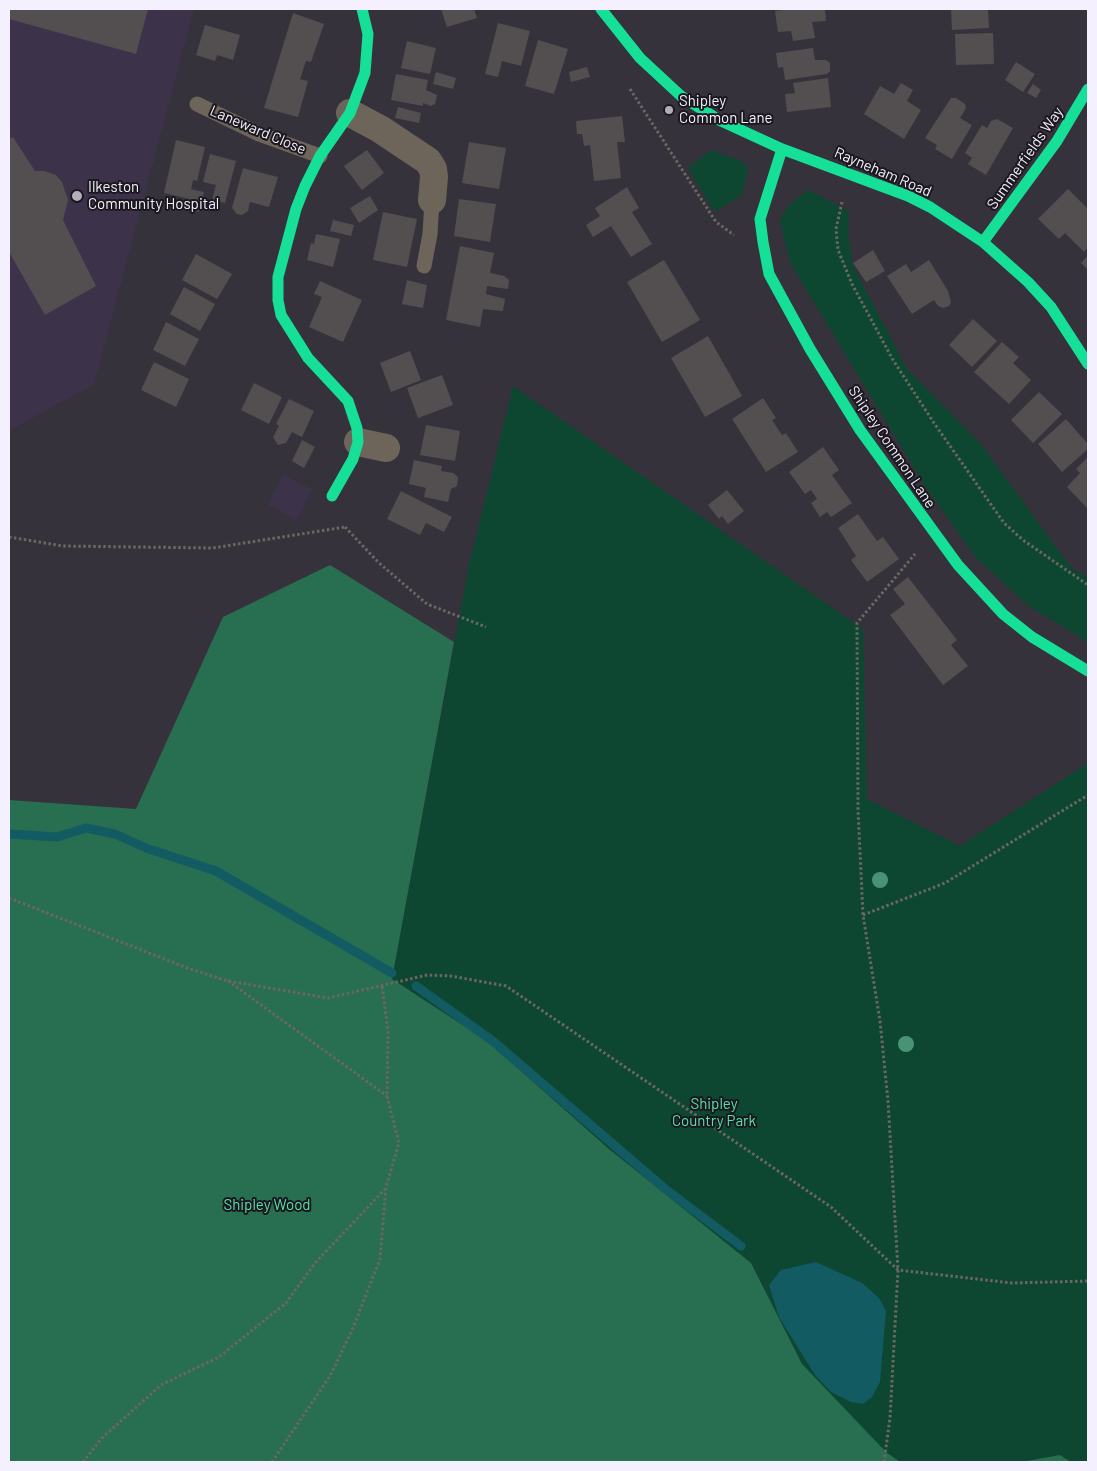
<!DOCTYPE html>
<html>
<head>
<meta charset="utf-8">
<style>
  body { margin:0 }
  #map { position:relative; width:1097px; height:1471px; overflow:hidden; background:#36323c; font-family:Barlow,sans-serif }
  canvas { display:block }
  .frame { position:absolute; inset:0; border:10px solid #f5f0fd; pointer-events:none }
</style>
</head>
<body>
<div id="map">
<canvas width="1097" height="1471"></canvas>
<div class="frame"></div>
</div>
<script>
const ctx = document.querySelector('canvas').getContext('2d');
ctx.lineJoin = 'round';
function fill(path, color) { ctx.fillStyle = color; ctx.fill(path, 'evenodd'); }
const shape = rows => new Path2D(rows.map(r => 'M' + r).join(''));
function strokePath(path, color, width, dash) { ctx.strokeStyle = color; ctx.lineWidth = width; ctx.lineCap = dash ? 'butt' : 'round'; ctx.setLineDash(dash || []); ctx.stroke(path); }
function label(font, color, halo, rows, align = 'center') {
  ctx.font = font + ' Barlow,sans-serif'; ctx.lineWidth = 4; ctx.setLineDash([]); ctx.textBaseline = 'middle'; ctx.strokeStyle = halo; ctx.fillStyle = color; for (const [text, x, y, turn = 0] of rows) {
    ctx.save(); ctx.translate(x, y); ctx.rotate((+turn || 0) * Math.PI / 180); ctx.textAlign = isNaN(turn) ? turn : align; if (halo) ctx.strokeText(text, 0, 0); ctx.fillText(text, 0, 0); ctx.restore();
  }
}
const built = shape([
  [9,9,194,9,94,384,9,431],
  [283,475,312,489,297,520,268,505]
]);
const green = shape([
  [711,150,739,160,745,164,748,171,741,196,714,212,688,168],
  [808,190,849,211,848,232,853,266,907,369,980,443,1073,570,1088,576,1088,642,1030,607,976,558,925,486,790,263,780,220,787,207],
  [513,386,863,629,867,799,960,846,1088,763,1088,1462,9,1462,9,815,392,979,469,565]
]);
const forest = shape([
  [330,565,454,642,392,979,487,1041,609,1149,751,1263,802,1364,886,1452,900,1462,9,1462,9,800,136,809,223,617],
  [1060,1455,1071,1462,1021,1462]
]);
const water = shape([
  [816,1262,862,1283,879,1298,886,1311,880,1382,872,1397,863,1404,851,1402,831,1392,815,1375,779,1317,769,1285,781,1270]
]);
const stream = shape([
  [9,834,57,837,86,828,115,834,146,848,216,871,392,973],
  [416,986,494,1042,664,1188,741,1246]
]);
const building = shape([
  [9,9,148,9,136,54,9,19],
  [441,9,474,9,477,18,447,27],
  [791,9,825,9,826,21,812,22,815,38,793,41,791,31,778,32,775,11],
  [951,9,988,9,989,28,952,30],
  [293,13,324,24,311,62,306,61,300,79,308,81,298,117,264,108],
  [498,23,530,31,521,66,502,61,498,77,485,74],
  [205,25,240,35,233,60,217,55,215,61,196,55],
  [993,33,994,64,956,65,955,34],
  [538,40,568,49,554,94,525,86],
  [407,41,436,48,430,74,401,68],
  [813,48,815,60,826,60,830,63,830,71,827,74,785,80,783,67,778,68,776,53],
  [1016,62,1035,74,1023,92,1005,80],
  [587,67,590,77,571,82,569,72],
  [436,72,456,78,453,89,433,84],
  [396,74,428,80,426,90,437,95,435,104,431,106,423,103,423,106,391,100],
  [828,78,831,107,787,112,785,94,795,93,793,83],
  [901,83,913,90,907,101,921,110,904,139,864,114,880,86,894,94],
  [1033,84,1041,90,1036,98,1027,93],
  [951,98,956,98,965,104,966,108,960,118,972,125,952,159,935,149,937,145,925,138],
  [398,107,421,113,419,123,395,118],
  [622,116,625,142,617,142,621,178,594,181,590,145,584,146,582,134,577,134,576,121],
  [997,119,1013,128,986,175,968,164,972,158,965,153,982,125,987,128,991,121],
  [13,137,35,171,44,171,56,175,62,182,68,200,63,220,96,286,45,315,9,252,9,139],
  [176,140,205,147,197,181,193,180,191,189,204,192,199,212,186,208,189,199,164,193],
  [469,142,506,148,499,189,462,183],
  [367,150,384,173,362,190,344,166],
  [210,154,236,161,225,203,212,200,216,185,203,182],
  [243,168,278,177,269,207,250,202,248,211,242,215,237,214,232,208],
  [627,187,639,208,632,212,652,244,631,257,611,226,593,237,586,225,600,216,595,208],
  [1068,189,1088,209,1088,247,1084,252,1065,233,1059,239,1038,219],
  [370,196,378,210,359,223,350,208],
  [459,199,496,204,490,242,454,236],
  [383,212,417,219,407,267,373,260],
  [333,220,354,225,351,236,330,231],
  [316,234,340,239,333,267,307,260,311,243,314,244],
  [460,246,494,253,490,273,504,276,509,280,508,289,487,286,486,294,505,299,503,311,483,309,480,327,446,320],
  [873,250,885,271,866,282,853,263],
  [196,254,232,274,217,299,182,280],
  [1088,255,1088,270,1081,263],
  [664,260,700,320,662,342,627,282],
  [929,260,948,291,951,302,949,306,943,308,938,306,934,300,912,314,887,276,906,264,911,272],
  [407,280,427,285,423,308,402,304],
  [320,281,362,300,343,342,309,327,322,297,314,294],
  [184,287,215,304,200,331,170,314],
  [973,319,997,341,972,367,949,345],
  [166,322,199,339,185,366,153,350],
  [708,336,742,396,705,417,671,358],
  [1002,342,1019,357,1013,363,1031,380,1009,404,974,372],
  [410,351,421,380,391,392,380,363],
  [154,362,189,379,176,407,141,390],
  [442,375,453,405,418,418,407,388],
  [254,383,282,397,269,424,241,410],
  [1039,392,1062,414,1033,443,1011,420],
  [763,398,776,418,772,420,782,435,786,433,798,452,766,472,732,419],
  [289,399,314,411,302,437,292,432,286,443,278,445,273,437,279,426,276,424],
  [1066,419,1088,444,1088,449,1062,472,1038,444],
  [426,425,460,431,455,461,420,455],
  [302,440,315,447,304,468,292,461],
  [823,447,839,470,832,475,852,503,831,517,827,512,820,517,811,503,817,499,811,490,805,494,789,472],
  [1088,457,1088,509,1067,487,1080,473,1076,469],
  [414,460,442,466,441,471,453,473,458,477,457,486,451,489,448,502,424,497,426,488,409,484],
  [727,490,744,511,728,524,722,516,719,519,708,505],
  [401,491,452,517,444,532,426,523,420,535,387,519],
  [858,514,877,541,883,537,899,559,867,582,851,560,856,556,838,528],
  [908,577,957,640,951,645,968,666,943,685,890,615,905,604,893,589]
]);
const path = shape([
  [630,89,716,222,734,235],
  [842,202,836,229,838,250,852,284,893,360,934,423,1004,523,1023,540,1088,585],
  [345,527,379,563,427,604,486,627],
  [9,537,63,546,213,548,345,527],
  [9,898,190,969,228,981,328,998,427,975,451,976,506,986,831,1207,898,1270,1012,1283,1088,1281],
  [863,915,945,883,1088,795],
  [228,981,387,1096],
  [83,1462,102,1438,161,1385,219,1357,286,1303,315,1263,386,1188],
  [272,1462,330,1376,353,1328,380,1259,386,1187,399,1143,387,1096,388,1031,382,986],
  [884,1462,890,1418,898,1270,888,1101,880,1021,863,915,858,810,857,623,915,554]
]);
const lane = shape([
  [197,104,259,134,320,156],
  [424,266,430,234,432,200]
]);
const street = shape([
  [350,113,380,129,428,161,433,169,434,177,432,200],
  [358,442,386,448]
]);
const fast = shape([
  [601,9,640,58,681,96,719,120,782,149,908,196,930,207,983,242,1028,282,1051,307,1088,364],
  [782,149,760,219,763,242,769,274,810,349,860,430,958,565,1003,614,1032,637,1088,671],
  [983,242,1057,141,1088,89],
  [332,496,353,459,358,442,357,428,348,401,308,358,281,315,278,300,278,277,296,209,305,186,320,156,350,113,365,73,368,34,362,9]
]);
const trees = [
  [880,880],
  [906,1044]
];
const markers = [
  [669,110,5,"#b2aeb9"],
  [77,196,6,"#b2aeb9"]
];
const poiNames = [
  ["Shipley",679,101],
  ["Common Lane",679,118],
  ["Ilkeston",88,187],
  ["Community Hospital",88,204]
];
const streetNames = [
  ["Laneward Close",258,130,23],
  ["Summerfields Way",1025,158,-55],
  ["Rayneham Road",883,172,23],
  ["Shipley Common Lane",892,447,56]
];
const parkNames = [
  ["Shipley",714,1104],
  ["Country Park",714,1121],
  ["Shipley Wood",267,1205]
];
fill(built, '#3c334a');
fill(green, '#0d4732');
fill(forest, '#286e51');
fill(water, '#125b63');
strokePath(stream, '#125b63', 9);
fill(building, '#534e4f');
strokePath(path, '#6c6761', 3, [2.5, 2.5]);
strokePath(lane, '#6d6559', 15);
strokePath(street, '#6d6559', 28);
strokePath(fast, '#16e098', 11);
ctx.fillStyle = '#489376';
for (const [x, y] of trees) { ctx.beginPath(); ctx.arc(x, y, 8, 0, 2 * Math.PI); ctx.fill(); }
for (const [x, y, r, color] of markers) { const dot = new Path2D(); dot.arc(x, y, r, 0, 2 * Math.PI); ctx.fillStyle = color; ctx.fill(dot); strokePath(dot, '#1b1820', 2); }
label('15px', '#f5f0fd', '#1b1820', poiNames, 'left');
label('15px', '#f5f0fd', '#1b1820', streetNames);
label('15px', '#57e3a5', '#1b1820', parkNames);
</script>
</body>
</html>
